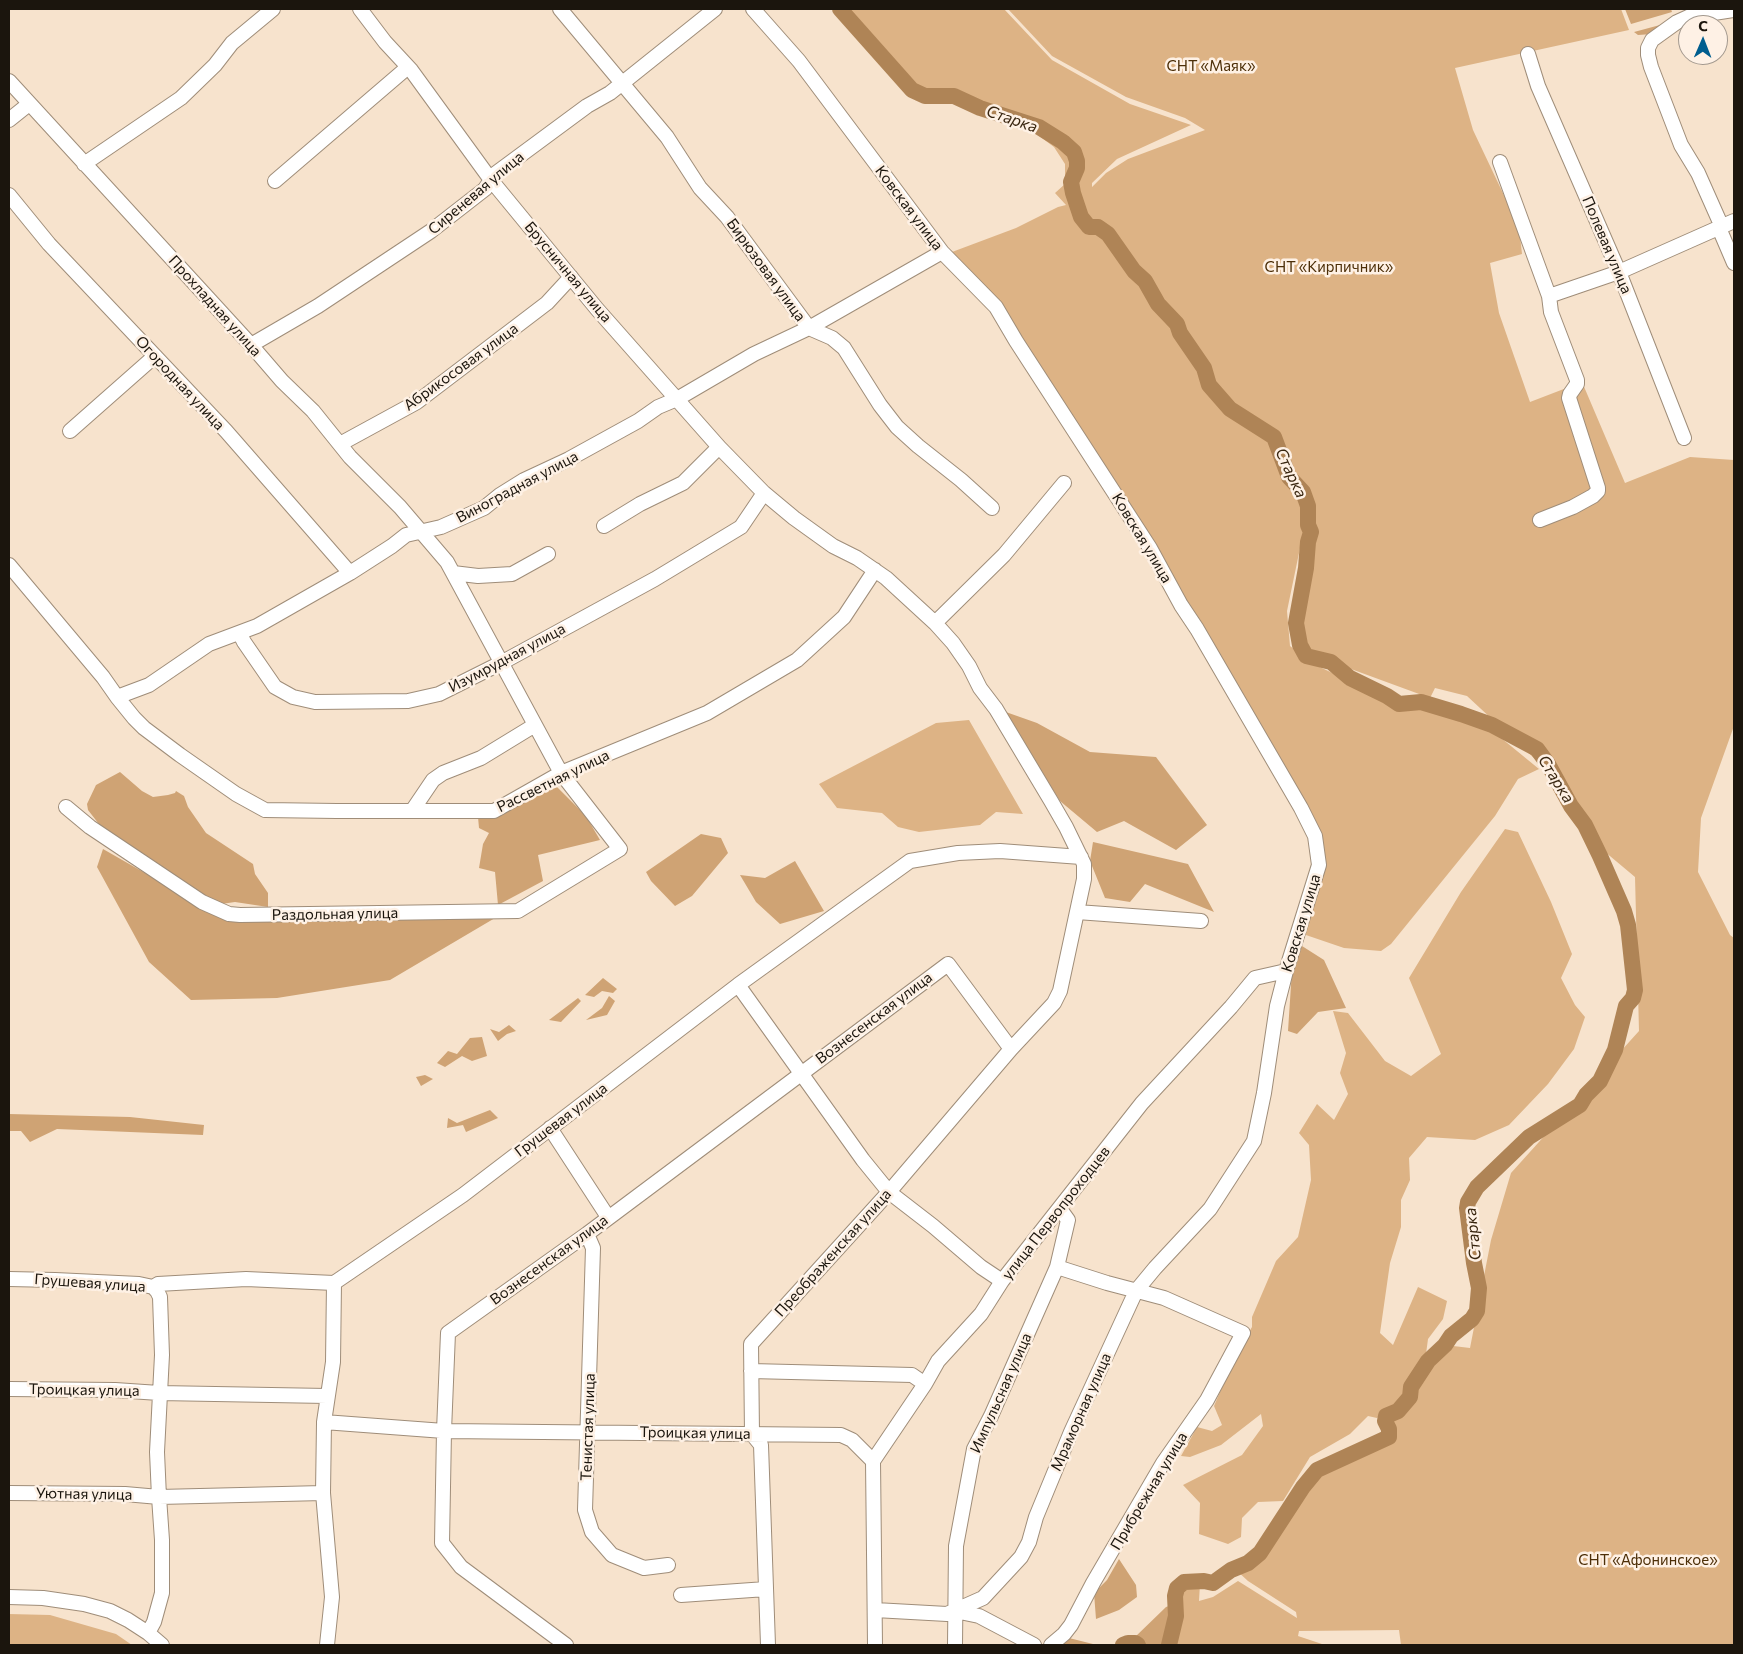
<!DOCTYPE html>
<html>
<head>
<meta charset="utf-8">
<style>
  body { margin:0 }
  #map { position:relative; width:1743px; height:1654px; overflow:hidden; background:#f7e3cd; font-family:Commissioner,sans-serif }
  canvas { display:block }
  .frame { position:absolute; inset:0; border:10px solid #1b150d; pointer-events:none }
  .north { position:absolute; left:1678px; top:15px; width:50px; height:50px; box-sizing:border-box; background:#fef1e5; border:1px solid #a3998f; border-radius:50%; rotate:1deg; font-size:14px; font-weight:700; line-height:20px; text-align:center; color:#1b150d }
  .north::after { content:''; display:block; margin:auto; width:18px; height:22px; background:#005e8f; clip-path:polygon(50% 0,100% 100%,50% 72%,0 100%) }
</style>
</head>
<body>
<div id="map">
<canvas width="1743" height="1654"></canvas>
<div class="frame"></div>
<div class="north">С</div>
</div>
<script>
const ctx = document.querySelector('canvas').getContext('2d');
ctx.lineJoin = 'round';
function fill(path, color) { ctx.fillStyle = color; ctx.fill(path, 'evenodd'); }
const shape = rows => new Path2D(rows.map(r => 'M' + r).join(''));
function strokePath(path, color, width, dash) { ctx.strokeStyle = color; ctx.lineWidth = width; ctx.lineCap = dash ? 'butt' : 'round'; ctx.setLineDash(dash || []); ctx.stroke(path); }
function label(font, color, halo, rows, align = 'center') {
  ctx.font = font + ' Commissioner,sans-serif'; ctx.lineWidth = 5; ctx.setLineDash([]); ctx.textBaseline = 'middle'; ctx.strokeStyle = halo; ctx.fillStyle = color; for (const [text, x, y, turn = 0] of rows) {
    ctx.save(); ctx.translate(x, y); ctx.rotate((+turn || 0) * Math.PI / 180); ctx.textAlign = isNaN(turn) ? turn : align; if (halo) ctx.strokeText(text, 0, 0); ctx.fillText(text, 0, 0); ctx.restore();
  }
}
const green = shape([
  [844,9,1004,9,1052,60,1130,104,1191,125,1117,159,1092,183,1092,187,1106,173,1128,159,1205,130,1185,118,1126,97,1052,56,1008,9,1621,9,1629,30,1455,68,1473,130,1519,227,1522,254,1490,263,1499,313,1530,402,1582,382,1625,483,1690,457,1734,460,1734,726,1701,818,1698,872,1730,935,1734,938,1734,1645,1401,1645,1399,1630,1299,1631,1298,1636,1325,1645,1171,1645,1180,1612,1177,1597,1178,1589,1184,1584,1200,1584,1199,1601,1213,1597,1238,1581,1297,1618,1296,1612,1248,1581,1236,1570,1262,1557,1279,1531,1278,1526,1303,1487,1317,1470,1389,1437,1389,1429,1385,1421,1386,1416,1398,1411,1410,1397,1411,1387,1428,1361,1445,1345,1470,1348,1491,1240,1511,1173,1639,1031,1635,877,1592,841,1548,771,1467,696,1435,688,1430,698,1351,669,1350,678,1331,662,1306,656,1300,645,1296,623,1306,568,1308,542,1311,532,1308,525,1308,506,1303,492,1289,477,1274,437,1230,409,1209,385,1204,368,1180,333,1177,324,1158,304,1145,281,1134,271,1114,244,1114,245,1132,273,1144,284,1156,305,1175,325,1179,334,1202,369,1206,385,1229,411,1273,438,1287,477,1301,493,1306,506,1305,524,1287,611,1290,646,1311,663,1369,690,1398,708,1420,707,1495,733,1539,769,1518,779,1495,816,1391,944,1381,951,1344,948,1303,934,1319,833,1001,306,952,252,1016,228,1058,207,1066,205,1055,193,1065,184,1065,164,1054,147,1027,127,975,112,974,103,955,93,925,94,913,87],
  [969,720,1023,814,996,812,980,825,919,832,898,827,882,813,837,808,819,784,936,723],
  [1505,829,1518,832,1551,902,1572,954,1561,978,1575,1005,1585,1017,1574,1049,1548,1084,1509,1125,1475,1140,1427,1137,1409,1158,1410,1180,1401,1200,1401,1227,1390,1263,1380,1333,1393,1345,1418,1287,1447,1301,1443,1319,1428,1339,1426,1354,1406,1386,1407,1393,1395,1406,1377,1418,1368,1416,1350,1434,1310,1457,1283,1501,1258,1502,1242,1518,1241,1537,1228,1544,1199,1534,1200,1503,1183,1485,1242,1455,1263,1426,1261,1414,1221,1445,1190,1457,1181,1456,1197,1427,1212,1431,1222,1425,1214,1406,1237,1352,1252,1327,1252,1317,1276,1261,1298,1237,1311,1180,1309,1145,1299,1133,1317,1104,1334,1120,1348,1094,1340,1073,1346,1053,1333,1011,1348,1013,1385,1061,1411,1076,1441,1054,1409,978,1461,892],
  [9,1614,50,1615,116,1634,132,1645,9,1645]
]);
const forest = shape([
  [1625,9,1671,9,1672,12,1631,24],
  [1660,25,1652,34,1638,35,1634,32],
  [1003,711,1037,723,1090,752,1156,757,1207,825,1176,850,1124,821,1097,832,1060,801],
  [120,772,142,791,153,797,168,795,175,793,176,791,184,796,188,807,206,833,253,864,255,874,268,893,268,907,235,902,214,905,102,828,88,810,87,804,96,785],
  [555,785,586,816,600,840,538,855,543,881,498,905,495,872,479,868,483,844,489,833,479,828,478,817,498,816],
  [701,834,721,838,728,853,692,896,675,906,651,881,646,872],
  [1093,842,1188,864,1214,912,1145,884,1130,902,1105,898,1090,861],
  [103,849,229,921,495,918,390,980,277,998,191,1000,149,962,97,867],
  [795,861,824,911,780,924,756,902,740,875,765,878],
  [1302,946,1324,960,1346,1008,1318,1012,1297,1034,1288,1031,1292,970],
  [603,978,617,989,613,993,602,991,594,997,585,995],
  [609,996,615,1001,607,1015,586,1020,602,1008],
  [578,998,581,1001,561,1022,549,1020],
  [509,1025,516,1031,507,1034,498,1041,490,1029,499,1032],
  [482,1037,487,1056,472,1061,462,1056,445,1067,437,1063,448,1051,457,1054,470,1038],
  [425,1075,433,1079,421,1086,416,1077],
  [490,1110,498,1118,466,1132,463,1125,447,1128,448,1118,457,1123],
  [9,1114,130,1117,204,1125,203,1135,57,1129,30,1142,21,1131,9,1131],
  [1119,1559,1136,1585,1137,1597,1119,1610,1096,1619,1094,1593,1107,1580],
  [1172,1605,1175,1616,1168,1645,1140,1645,1133,1639,1166,1607],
  [1065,1637,1093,1644,1057,1645]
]);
const river = shape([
  [840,9,912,90,925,96,954,96,980,108,1039,127,1063,142,1074,152,1077,161,1077,168,1071,182,1073,193,1081,217,1089,227,1098,227,1108,234,1134,271,1145,281,1158,304,1177,324,1180,333,1204,368,1209,385,1230,409,1274,437,1289,477,1303,492,1308,506,1308,525,1311,532,1308,542,1306,568,1296,623,1300,645,1306,656,1331,662,1350,678,1387,696,1399,704,1421,702,1461,714,1492,725,1537,749,1548,764,1571,806,1585,825,1600,856,1624,911,1628,925,1635,990,1633,998,1626,1006,1615,1050,1600,1081,1586,1095,1580,1105,1529,1137,1477,1187,1468,1202,1467,1208,1474,1263,1479,1288,1477,1311,1472,1319,1451,1336,1445,1345,1428,1361,1411,1387,1410,1397,1398,1411,1386,1416,1385,1421,1389,1429,1389,1437,1317,1470,1303,1487,1260,1553,1248,1563,1231,1570,1213,1583,1204,1581,1184,1582,1177,1588,1175,1596,1176,1616,1169,1645],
  [1123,1645,1128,1643,1135,1643,1138,1645]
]);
const minor = shape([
  [360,9,385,42,411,70,491,180,597,309,719,447,764,493,794,518,833,546,857,558,886,578,935,623,953,643,969,666,980,688,996,709,1051,801,1066,827,1084,864,1084,879,1060,991,1054,1003,1011,1049,889,1192,751,1344,752,1434,761,1445,768,1645],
  [560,9,667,137,700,188,727,217,809,328,832,338,844,348,880,405,897,427,918,446,961,480,992,508],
  [753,9,799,61,942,252,996,307,1016,341,1150,548,1181,605,1197,629,1301,808,1315,836,1319,865,1286,971,1277,1006,1264,1093,1254,1141,1210,1209,1155,1268,1136,1291,1071,1432,1036,1517,1029,1542,1021,1557,983,1598,947,1614,875,1610],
  [1528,54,1538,86,1619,272,1684,438],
  [9,81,251,345,282,381,313,411,350,457,400,507,447,562,561,773,620,849,518,911,240,915,229,914,202,902,90,827,66,807],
  [9,120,29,104],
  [1500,162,1549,296,1551,312,1577,380,1577,384,1570,394,1569,398,1598,488,1598,491,1593,496,1573,507,1540,520],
  [84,164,181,98,215,65,232,43,273,9],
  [275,181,408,67],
  [9,195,49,244,226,431,350,573],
  [1722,227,1698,173,1681,145,1651,67,1648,55,1648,48,1652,40,1677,22,1688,17,1733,10],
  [1719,228,1734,263],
  [1549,296,1619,272,1734,221],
  [251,345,318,306,431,231,485,189,495,174,587,106,610,93,715,9],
  [70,431,155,356],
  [340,444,417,402,547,303,571,277],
  [604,526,640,504,683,483,719,447],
  [9,565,103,677,117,697,134,718,144,728,180,755,236,794,265,810,337,811,494,811,561,773,707,713,797,660,844,617,875,570],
  [453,573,478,576,512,574,548,554],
  [935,623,1004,555,1064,483],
  [240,634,244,642,275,687,293,697,315,702,408,701,439,694,501,663,655,579,741,527,764,493],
  [117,697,149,685,209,644,257,626,350,573,392,546,406,535,441,527,484,508,500,495,524,480,569,459,638,421,658,407,677,399,754,354,809,328,942,252],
  [412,811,433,780,443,773,481,758,535,725],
  [1077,912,1201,921],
  [738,985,863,1160,889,1192,933,1226,981,1267,1002,1281],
  [550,1128,608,1217],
  [587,1234,593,1248,585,1510,592,1532,612,1555,644,1568,668,1565],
  [9,1279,55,1280,139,1284,153,1287,158,1284,246,1279,334,1283,463,1195,738,985,910,861,958,853,1000,851,1081,857],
  [751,1371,912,1375,925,1384],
  [9,1389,115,1390,159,1393,327,1396],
  [324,1422,444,1431,841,1435,852,1440,873,1461,875,1645],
  [873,1461,925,1384,938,1361,981,1314,1002,1281,1142,1103,1231,1007,1255,978,1286,971],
  [9,1493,125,1494,159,1497,157,1452,162,1355,160,1297,157,1291,153,1287],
  [681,1595,766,1589],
  [9,1597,43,1598,84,1604,110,1611,128,1620,148,1633,162,1645],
  [955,1611,979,1616,1034,1645],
  [148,1633,154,1622,162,1593,162,1540,159,1497,323,1493],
  [327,1645,332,1597,323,1493,324,1422,333,1362,334,1283],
  [566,1645,461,1567,442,1543,444,1431,448,1333,587,1234,948,964,1011,1049],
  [955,1645,956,1546,974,1449,991,1416,1057,1267,1068,1220,1060,1209],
  [1051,1645,1064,1634,1071,1625,1093,1583,1163,1463,1207,1400,1243,1333,1164,1298,1107,1283,1057,1267]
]);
const parkNames = [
  ["СНТ «Маяк»",1211,66],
  ["СНТ «Кирпичник»",1329,267],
  ["СНТ «Афонинское»",1648,1560]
];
const streetNames = [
  ["Сиреневая улица",476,193,-40],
  ["Ковская улица",909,208,53],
  ["Полевая улица",1607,245,67],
  ["Бирюзовая улица",766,270,54],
  ["Брусничная улица",568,272,50],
  ["Прохладная улица",215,306,48],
  ["Абрикосовая улица",461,367,-36],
  ["Огородная улица",180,383,47],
  ["Виноградная улица",517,487,-28],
  ["Ковская улица",1142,538,59],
  ["Изумрудная улица",507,658,-28],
  ["Рассветная улица",553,781,-26],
  ["Раздольная улица",335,914,-1],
  ["Ковская улица",1301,923,-73],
  ["Вознесенская улица",874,1018,-37],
  ["Грушевая улица",561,1120,-37],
  ["улица Первопроходцев",1056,1213,-52],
  ["Преображенская улица",833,1253,-48],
  ["Вознесенская улица",549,1260,-36],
  ["Грушевая улица",90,1283,4],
  ["Троицкая улица",84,1390,1],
  ["Импульсная улица",1001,1393,-66],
  ["Мраморная улица",1081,1412,-66],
  ["Тенистая улица",588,1427,-88],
  ["Троицкая улица",695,1433,1],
  ["Прибрежная улица",1149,1491,-59],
  ["Уютная улица",84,1494,1]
];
const waterNames = [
  ["Старка",1012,119,19],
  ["Старка",1291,473,65],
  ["Старка",1556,779,58],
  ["Старка",1473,1234,-96]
];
fill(green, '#ddb385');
fill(forest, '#cfa374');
strokePath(river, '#af8456', 16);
strokePath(minor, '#9f8d79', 16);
strokePath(minor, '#fff', 14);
label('15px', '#4d2f08', '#fef1e5', parkNames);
label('15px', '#1b150d', '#fef1e5', streetNames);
label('italic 16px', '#392610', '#fef1e5', waterNames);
</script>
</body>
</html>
